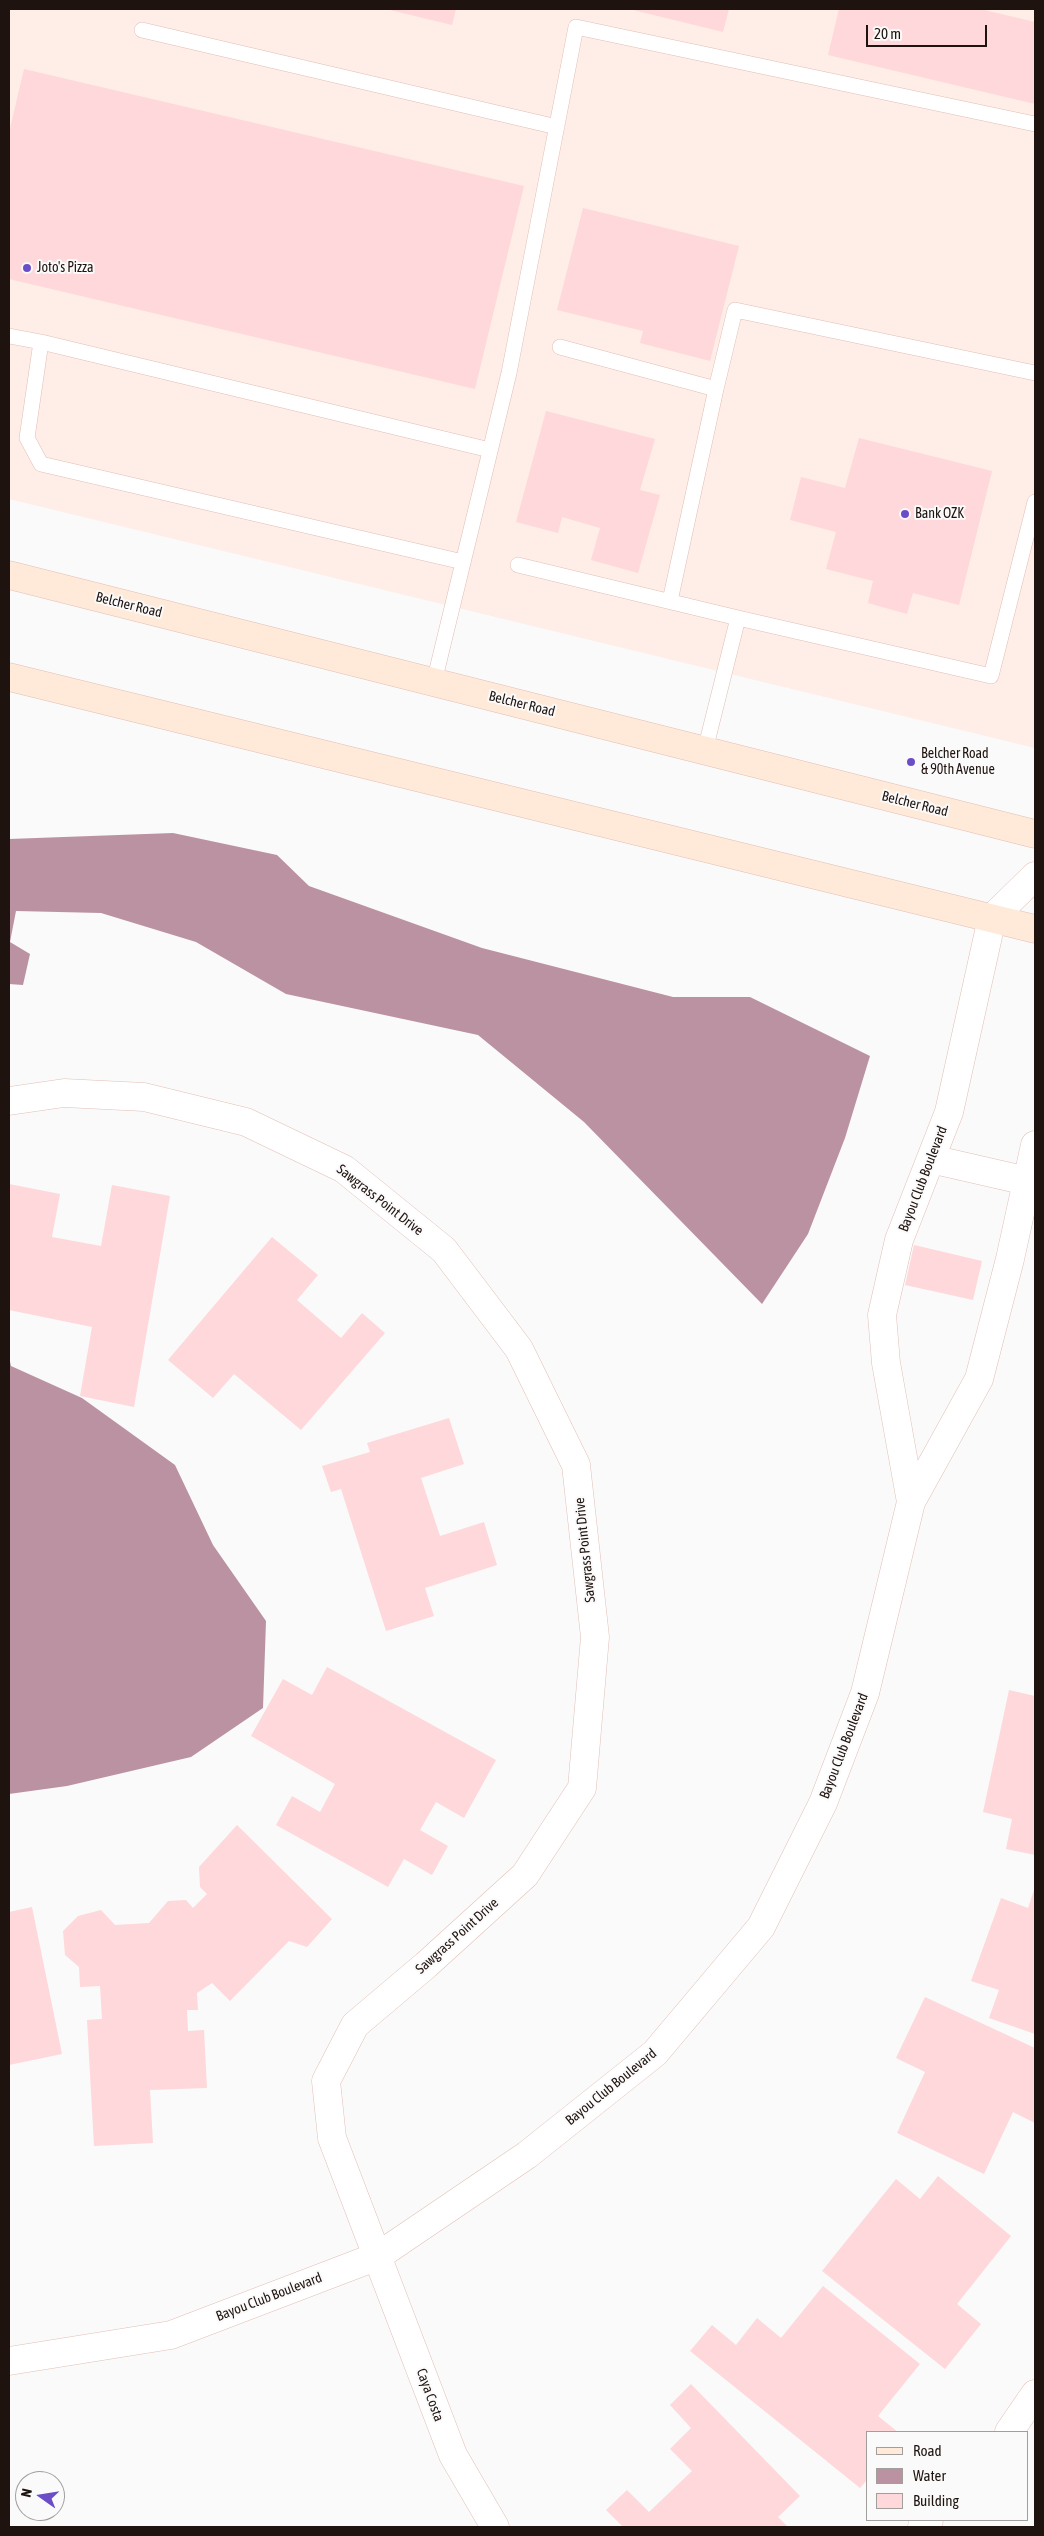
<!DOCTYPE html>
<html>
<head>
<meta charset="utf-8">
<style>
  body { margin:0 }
  #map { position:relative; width:1044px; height:2536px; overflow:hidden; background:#fafafa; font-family:"Asap Condensed",sans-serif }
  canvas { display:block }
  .frame { position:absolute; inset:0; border:10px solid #1f130f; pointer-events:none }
  .legend { position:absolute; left:866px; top:2431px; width:162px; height:90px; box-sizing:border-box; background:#fafafa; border:1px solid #a29e9c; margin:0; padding:6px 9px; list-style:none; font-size:15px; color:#1f130f }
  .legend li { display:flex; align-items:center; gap:10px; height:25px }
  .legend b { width:25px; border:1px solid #a29e9c }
  .north { position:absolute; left:15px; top:2471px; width:50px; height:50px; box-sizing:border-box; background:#fafafa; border:1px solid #a29e9c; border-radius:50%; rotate:283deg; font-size:14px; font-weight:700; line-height:20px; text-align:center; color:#1f130f }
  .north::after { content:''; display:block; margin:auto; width:18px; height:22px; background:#6b4ec7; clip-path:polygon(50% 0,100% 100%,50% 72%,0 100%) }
  .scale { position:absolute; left:866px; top:25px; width:121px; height:22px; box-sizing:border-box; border:2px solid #1f130f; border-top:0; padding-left:6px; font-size:15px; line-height:18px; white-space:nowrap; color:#1f130f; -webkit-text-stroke:4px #fafafa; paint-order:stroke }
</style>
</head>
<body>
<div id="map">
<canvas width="1044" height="2536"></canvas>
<div class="frame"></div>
<ul class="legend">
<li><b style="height:6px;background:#ffe9d9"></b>Road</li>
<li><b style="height:14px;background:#bb92a2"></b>Water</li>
<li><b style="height:14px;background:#fed8da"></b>Building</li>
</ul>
<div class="north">N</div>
<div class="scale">20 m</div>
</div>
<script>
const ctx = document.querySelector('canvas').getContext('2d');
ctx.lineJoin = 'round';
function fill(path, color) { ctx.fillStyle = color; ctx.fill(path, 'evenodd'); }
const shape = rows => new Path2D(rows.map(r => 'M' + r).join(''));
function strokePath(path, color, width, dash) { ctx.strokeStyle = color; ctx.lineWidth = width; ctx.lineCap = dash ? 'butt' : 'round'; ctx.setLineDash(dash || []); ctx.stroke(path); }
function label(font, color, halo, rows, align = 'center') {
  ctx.font = font + ' "Asap Condensed",sans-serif'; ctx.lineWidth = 4; ctx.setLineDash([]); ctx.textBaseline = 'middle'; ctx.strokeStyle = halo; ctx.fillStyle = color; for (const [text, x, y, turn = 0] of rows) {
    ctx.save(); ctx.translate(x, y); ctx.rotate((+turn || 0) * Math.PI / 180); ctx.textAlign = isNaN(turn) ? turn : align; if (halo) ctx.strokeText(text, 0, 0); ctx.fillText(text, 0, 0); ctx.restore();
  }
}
const built = shape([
  [9,9,1035,9,1035,748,9,499]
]);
const water = shape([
  [173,833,277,855,309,886,482,948,673,997,750,997,870,1056,845,1138,808,1234,762,1304,584,1122,478,1035,286,994,196,942,101,913,16,911,10,942,30,954,23,985,9,984,9,839],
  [9,1357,11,1366,82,1398,175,1465,213,1545,266,1621,263,1708,191,1757,67,1786,9,1794]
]);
const building = shape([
  [386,9,456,9,452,25],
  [629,9,729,9,723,32],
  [839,9,980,9,1035,22,1035,104,828,55],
  [24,69,524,186,475,389,9,279,9,133],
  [583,208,739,246,710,361,640,343,643,331,557,310],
  [546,411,655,439,640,490,660,495,638,573,591,560,600,528,562,517,558,533,516,522],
  [859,438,992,471,959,605,913,593,907,614,868,603,873,581,826,569,836,532,790,520,801,477,845,488],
  [9,1184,60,1194,52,1237,101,1246,112,1185,170,1196,134,1407,80,1396,92,1327,9,1310],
  [272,1237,318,1275,297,1300,341,1338,362,1313,385,1333,301,1430,234,1374,213,1398,168,1360],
  [914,1245,982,1261,973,1300,905,1285],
  [449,1418,464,1464,421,1478,440,1536,484,1522,497,1565,425,1588,434,1616,386,1631,341,1489,331,1492,322,1466,370,1452,367,1443],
  [327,1667,496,1760,464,1818,436,1802,420,1830,448,1846,432,1875,404,1859,388,1887,276,1825,292,1796,320,1812,335,1784,251,1736,283,1679,312,1695],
  [1009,1690,1035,1696,1035,1855,1006,1849,1012,1819,983,1812],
  [237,1825,332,1919,307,1947,289,1941,230,2001,212,1983,197,1993,198,2010,187,2010,188,2031,204,2030,207,2088,150,2090,153,2143,94,2146,87,2020,102,2019,100,1986,80,1987,79,1967,65,1955,63,1931,78,1916,101,1910,115,1925,149,1923,168,1901,186,1900,193,1908,207,1894,200,1887,199,1867],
  [1035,1887,1035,2034,989,2018,999,1990,971,1981,1001,1898,1028,1908],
  [32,1907,62,2054,9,2065,9,1912],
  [925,1997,1035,2048,1035,2123,1013,2112,984,2174,897,2133,925,2072,896,2058],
  [938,2176,1011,2236,957,2304,981,2324,945,2369,822,2271,896,2179,920,2199],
  [823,2286,920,2364,878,2416,898,2432,868,2432,868,2479,860,2488,690,2351,712,2325,736,2345,757,2318,781,2338],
  [691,2384,800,2496,778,2517,788,2527,623,2527,606,2510,627,2490,649,2512,692,2471,670,2449,691,2428,670,2405]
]);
const service = shape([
  [142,30,557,127],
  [9,336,41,342,27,438,41,464,463,562],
  [41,342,490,450],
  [560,347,716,389,735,310,1035,373],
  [518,565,738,618,705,750],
  [670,601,716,389],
  [738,618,991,676,1035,502],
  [434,682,509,373,576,27,1035,124]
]);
const minor = shape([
  [9,1101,64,1093,144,1097,246,1122,344,1169,444,1250,519,1349,576,1465,595,1637,582,1788,525,1875,426,1965,355,2025,326,2081,332,2138,453,2455,495,2527],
  [931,1159,1027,1181],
  [911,1502,886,1363,882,1315,899,1240,949,1112,992,918,1035,876],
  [9,2361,171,2335,378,2256,527,2155,655,2053,761,1927,823,1803,865,1693,911,1502,979,1379,1010,1259,1035,1145],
  [1009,2432,1035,2394],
  [922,2527,929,2520]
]);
const secondary = shape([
  [9,575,1035,834],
  [9,677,1035,929]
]);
const markers = [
  [27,268,5,"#6b4ec7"],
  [905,514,5,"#6b4ec7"],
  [911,762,5,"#6b4ec7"]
];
const poiNames = [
  ["Joto's Pizza",37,268],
  ["Bank OZK",915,514],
  ["Belcher Road",921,754],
  ["& 90th Avenue",921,770]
];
const streetNames = [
  ["Belcher Road",129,605,14],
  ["Belcher Road",522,704,14],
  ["Belcher Road",915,804,14],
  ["Bayou Club Boulevard",923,1179,-69],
  ["Sawgrass Point Drive",380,1200,38],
  ["Sawgrass Point Drive",585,1550,-96],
  ["Bayou Club Boulevard",844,1746,-69],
  ["Sawgrass Point Drive",457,1936,-42],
  ["Bayou Club Boulevard",611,2087,-39],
  ["Bayou Club Boulevard",269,2297,-21],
  ["Caya Costa",430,2395,70]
];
fill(built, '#ffede8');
fill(water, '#bb92a2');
fill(building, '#fed8da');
strokePath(service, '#e2bfb5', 16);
strokePath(minor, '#e2bfb5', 29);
strokePath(secondary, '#e2bfb5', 29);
strokePath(service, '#fff', 15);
strokePath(minor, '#fff', 28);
strokePath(secondary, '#ffe9d9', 28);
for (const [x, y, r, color] of markers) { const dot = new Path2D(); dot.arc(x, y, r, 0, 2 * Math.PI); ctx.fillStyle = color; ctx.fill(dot); strokePath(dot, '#fafafa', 2); }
label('14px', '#1f130f', '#fafafa', poiNames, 'left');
label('14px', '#1f130f', '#fafafa', streetNames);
</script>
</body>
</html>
